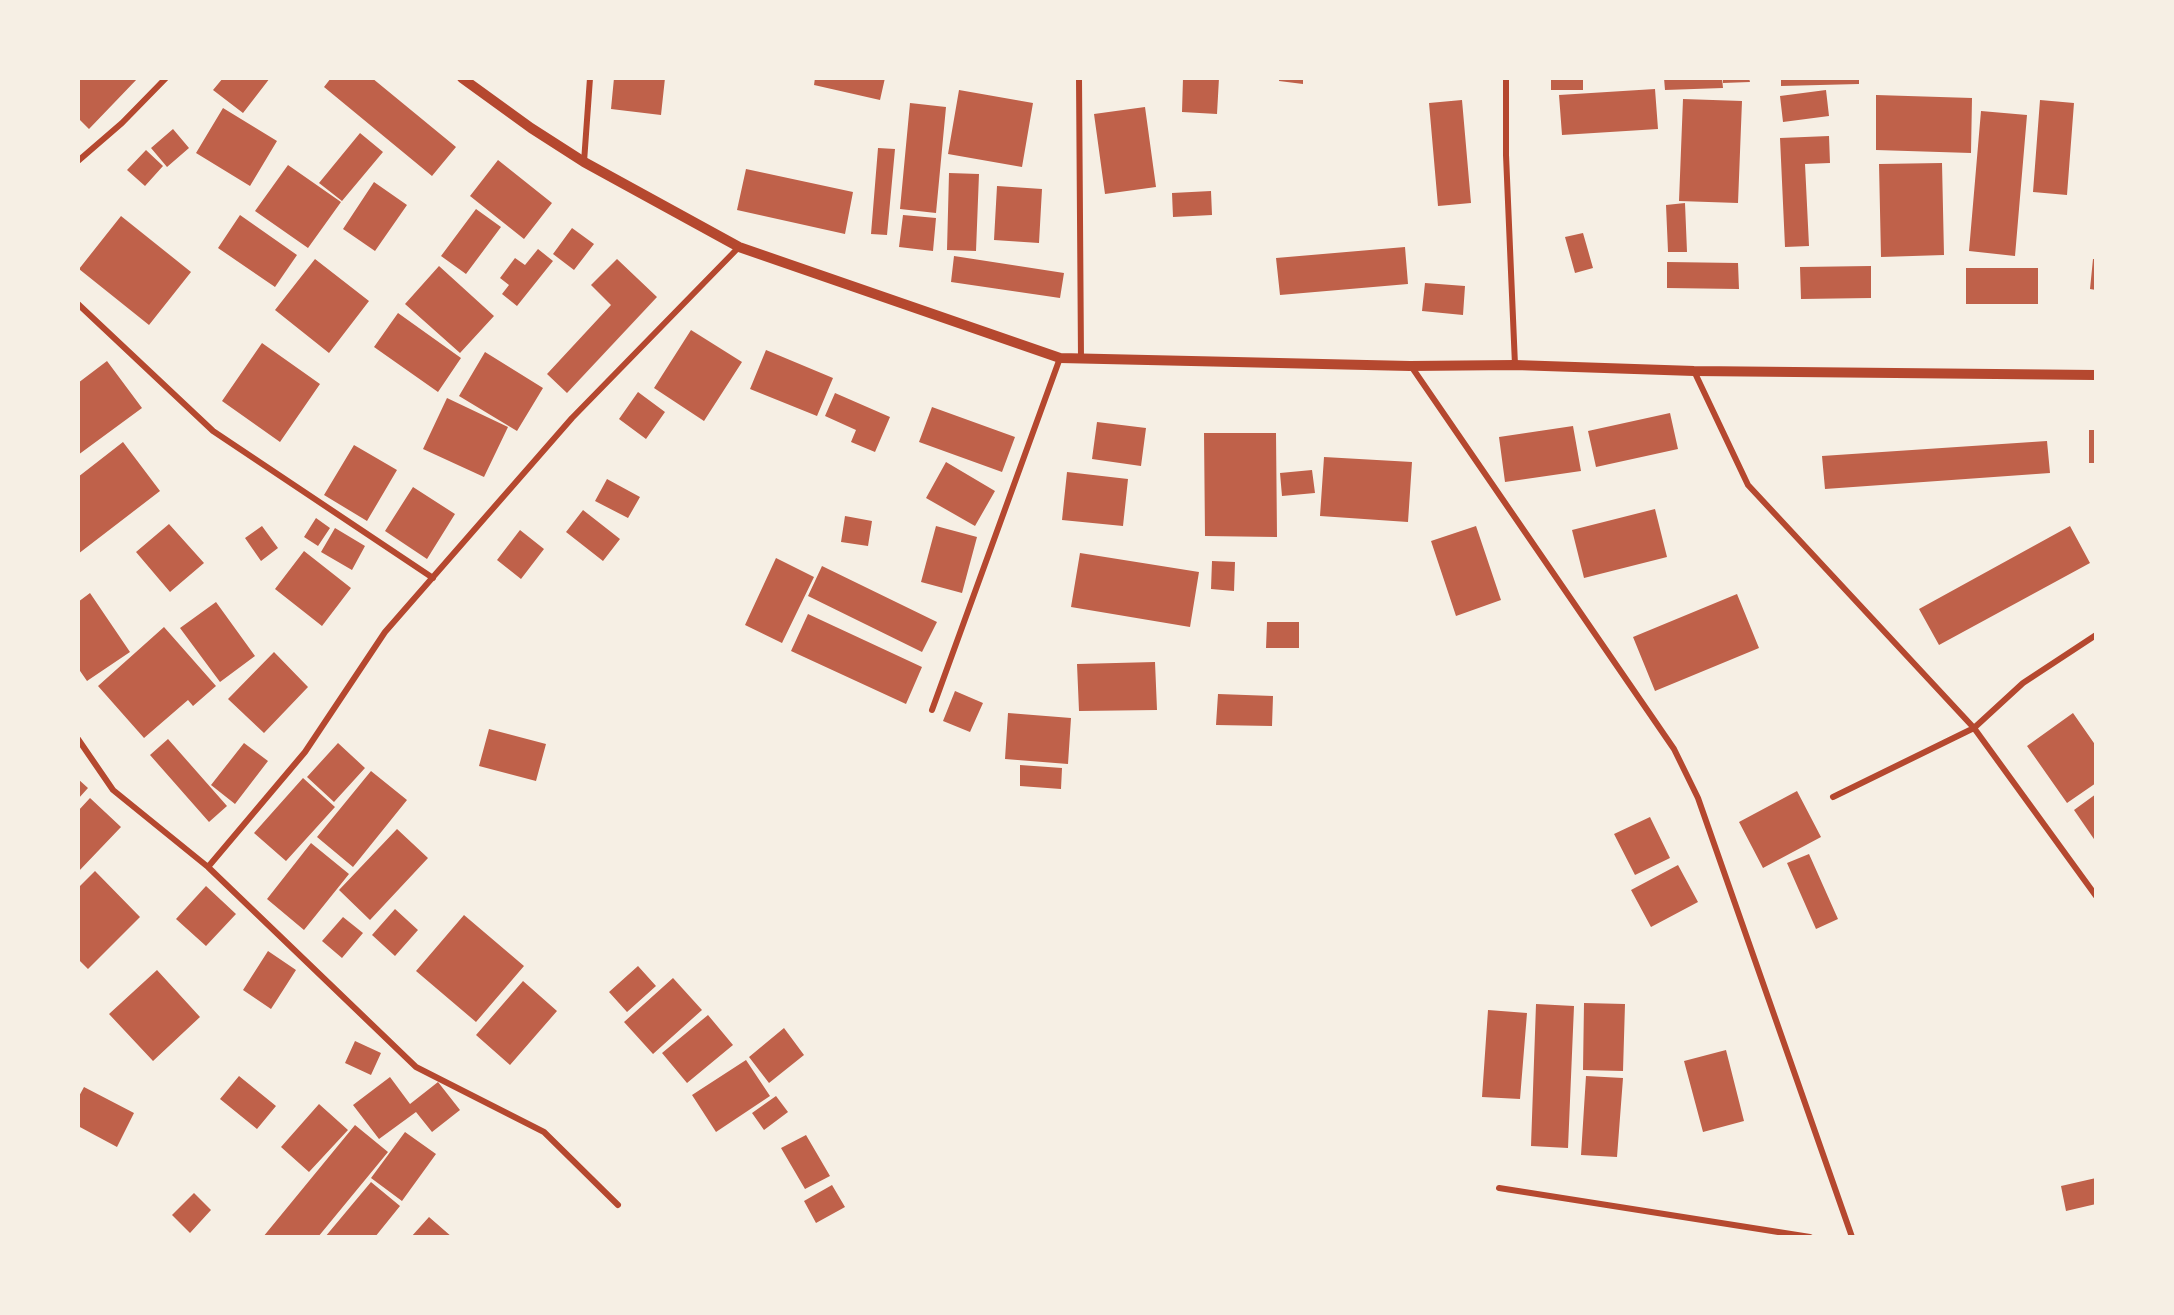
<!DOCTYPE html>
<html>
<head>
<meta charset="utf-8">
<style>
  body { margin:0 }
  #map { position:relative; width:2174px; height:1315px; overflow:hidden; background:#f6efe4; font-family:Manrope,sans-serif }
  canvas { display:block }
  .frame { position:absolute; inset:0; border:80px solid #f6efe4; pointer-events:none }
</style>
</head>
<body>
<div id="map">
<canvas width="2174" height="1315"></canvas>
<div class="frame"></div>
</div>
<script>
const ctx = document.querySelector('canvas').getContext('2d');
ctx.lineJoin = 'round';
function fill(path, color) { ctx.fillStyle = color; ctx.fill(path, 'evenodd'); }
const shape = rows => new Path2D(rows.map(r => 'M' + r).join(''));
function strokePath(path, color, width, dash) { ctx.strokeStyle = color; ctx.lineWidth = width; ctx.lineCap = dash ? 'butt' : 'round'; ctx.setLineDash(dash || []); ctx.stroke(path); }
const building = shape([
  [80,78,138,78,89,129,78,118,78,80],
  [223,78,270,78,243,113,213,90],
  [331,78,372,78,456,147,432,176,324,87],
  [614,78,665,78,661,115,611,109],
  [815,78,885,78,880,100,814,85],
  [1183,78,1219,78,1217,114,1182,112],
  [1279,78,1303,78,1303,84,1279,81],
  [1551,78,1583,78,1583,90,1551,90],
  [1664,78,1722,78,1723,88,1665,90],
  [1723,78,1749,78,1750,82,1723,83],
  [1781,78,1859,78,1859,84,1781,86],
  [1655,89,1658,129,1562,135,1559,95],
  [959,90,1033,103,1022,167,948,154],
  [1826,90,1829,116,1783,122,1780,96],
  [1876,95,1972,98,1971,153,1876,150],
  [1683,99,1742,101,1738,203,1679,201],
  [1462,100,1471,203,1438,206,1429,103],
  [2040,100,2074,103,2067,195,2033,192],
  [910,103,946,107,936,213,900,209],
  [1145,107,1156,187,1105,194,1094,114],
  [223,108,277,141,250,186,196,153],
  [1981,111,2027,115,2015,256,1969,251],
  [173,129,189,148,167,167,151,148],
  [360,133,383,152,342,201,319,183],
  [1829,136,1830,163,1805,164,1809,246,1785,247,1780,138],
  [878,148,895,149,887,235,871,234],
  [146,150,163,166,145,186,127,170],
  [498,160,552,203,524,239,470,196],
  [1942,163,1944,255,1881,257,1879,164],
  [288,165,341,202,308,248,255,211],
  [746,169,853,192,845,234,737,210],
  [949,173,979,174,976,251,947,250],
  [374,182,407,205,375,251,343,229],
  [997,186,1042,189,1039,243,994,240],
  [1211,191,1212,215,1173,217,1172,193],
  [1685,203,1687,252,1668,252,1666,205],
  [476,209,501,227,466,274,441,256],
  [240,215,297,255,275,287,218,248],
  [903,215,936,218,933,251,899,247],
  [121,216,191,272,149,325,79,269],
  [572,228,594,244,574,270,553,254],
  [1583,233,1593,268,1575,273,1565,237],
  [1405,247,1408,284,1280,295,1276,258],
  [538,249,553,261,517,306,502,294,509,285,500,278,515,258,525,265],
  [954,256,1064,273,1060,298,951,282],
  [315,259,369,301,329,353,275,310],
  [617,259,657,297,567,393,547,374,611,305,591,285],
  [2093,259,2096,259,2096,290,2090,289],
  [1667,262,1738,263,1739,289,1667,288],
  [439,266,494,316,460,353,405,304],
  [1871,266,1871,298,1801,299,1800,267],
  [1966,268,2038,268,2038,304,1966,304],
  [1425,283,1465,286,1463,315,1422,311],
  [398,313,461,358,438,392,374,347],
  [691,330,742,362,704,421,654,388],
  [262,343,320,384,280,442,222,401],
  [766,350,833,378,817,416,750,389],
  [485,352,543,388,517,431,459,396],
  [107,361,142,408,78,455,78,383],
  [638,392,665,412,646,439,619,419],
  [835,393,890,417,875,452,851,442,856,430,825,416],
  [447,398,508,427,484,477,423,449],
  [932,407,1015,437,1002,472,919,442],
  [1670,413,1678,449,1596,467,1588,431],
  [1097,422,1146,428,1141,466,1092,459],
  [1573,426,1581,471,1505,482,1499,437],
  [2089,430,2096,430,2096,463,2089,463],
  [1204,433,1276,433,1277,537,1205,536],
  [2047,441,2050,473,1825,489,1822,456],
  [123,442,160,491,78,554,78,477],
  [354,445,397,470,367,521,324,495],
  [1324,457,1412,462,1408,522,1320,516],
  [946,462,995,491,975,526,926,498],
  [1312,470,1315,493,1282,496,1280,473],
  [1067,472,1128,479,1123,526,1062,520],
  [607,479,640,497,628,518,595,501],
  [413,487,455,514,427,559,385,531],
  [1655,509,1667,557,1584,578,1572,530],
  [583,510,620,539,603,561,566,532],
  [845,516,872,521,868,546,841,542],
  [316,518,330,528,318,546,304,537],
  [169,524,204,563,170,592,136,552],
  [262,526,278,548,261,561,245,538],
  [936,526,977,537,962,593,921,582],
  [1476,526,1501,600,1456,616,1431,541],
  [2070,526,2090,563,1939,645,1919,609],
  [335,528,365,546,352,570,321,552],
  [520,530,544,549,521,579,497,560],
  [304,551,351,588,322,626,275,589],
  [1080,553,1199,572,1190,627,1071,607],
  [776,558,814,577,782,643,745,625],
  [1212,561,1235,562,1234,591,1211,589],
  [822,566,937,622,922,652,808,596],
  [90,593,130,652,87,681,78,668,78,602],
  [1737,594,1759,648,1655,691,1633,637],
  [216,602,255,656,220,682,180,628],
  [808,614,922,667,906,704,791,651],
  [1267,622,1299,622,1299,648,1266,648],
  [164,627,216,686,193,706,188,700,144,738,98,686],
  [274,652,308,687,264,733,228,699],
  [1155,662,1157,710,1079,711,1077,664],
  [955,691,983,703,970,732,943,721],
  [1218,694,1273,696,1272,726,1216,725],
  [1008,713,1071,718,1068,764,1005,759],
  [2073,713,2096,746,2096,783,2067,803,2027,746],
  [489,729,546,744,536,781,479,766],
  [168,739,227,806,209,822,150,755],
  [244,743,268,761,235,804,211,785],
  [338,743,365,768,334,802,307,777],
  [1020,765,1062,768,1061,789,1020,786],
  [371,771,407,800,353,867,317,837],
  [303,778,335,807,286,861,254,833],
  [78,779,88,788,78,799],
  [1797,791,1821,837,1763,868,1739,822],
  [2096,794,2096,842,2074,810],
  [90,798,121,827,78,872,78,811],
  [1650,817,1670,858,1635,875,1614,834],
  [397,829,428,858,370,920,339,890],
  [311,843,349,874,304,930,267,899],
  [1809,854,1838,919,1816,929,1787,863],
  [1678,865,1698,902,1651,927,1631,890],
  [95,871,140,917,88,969,78,959,78,888],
  [206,886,236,914,206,946,176,919],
  [395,909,418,930,395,956,372,935],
  [464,915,524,966,476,1022,416,971],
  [343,917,363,933,342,958,322,941],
  [268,951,296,970,271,1009,243,990],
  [638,966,656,986,627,1012,609,992],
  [157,970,200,1017,153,1061,109,1014],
  [673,978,702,1010,653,1054,624,1022],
  [523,981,557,1011,510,1065,476,1035],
  [1584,1003,1625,1004,1623,1071,1583,1070],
  [1536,1004,1574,1006,1568,1148,1531,1146],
  [1488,1010,1527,1013,1520,1099,1482,1097],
  [708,1015,733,1045,687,1083,662,1053],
  [784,1028,804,1055,769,1083,749,1057],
  [355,1041,381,1053,371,1075,345,1063],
  [1726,1050,1744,1121,1703,1132,1684,1061],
  [746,1060,770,1096,716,1132,692,1095],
  [239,1076,276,1106,257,1129,220,1099],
  [1586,1076,1623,1078,1617,1157,1581,1155],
  [390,1077,410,1104,438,1082,460,1110,432,1132,416,1112,379,1139,353,1105],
  [84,1087,134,1113,117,1147,78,1126,78,1098],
  [776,1096,788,1112,764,1130,752,1113],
  [319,1104,348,1130,309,1172,281,1147],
  [355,1125,388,1152,318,1237,263,1237],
  [405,1132,436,1154,402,1201,371,1178],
  [806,1135,830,1176,805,1189,781,1148],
  [2096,1178,2096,1204,2066,1211,2061,1186],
  [371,1182,400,1206,375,1237,325,1237],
  [832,1185,845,1207,816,1223,804,1201],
  [194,1193,211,1210,190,1233,172,1215],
  [429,1217,452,1237,411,1237]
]);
const minor = shape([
  [1079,78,1081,359],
  [1506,78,1506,155,1515,365],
  [78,161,122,123,166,78],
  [584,162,590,78],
  [78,304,213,431,433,578],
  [1411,366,1674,749,1698,798,1852,1237],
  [1694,371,1748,485,1974,728,2096,896],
  [932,710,1060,358],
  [78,739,113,790,208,867,416,1067,544,1132,618,1205],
  [1833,797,1974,728,2023,683,2096,635],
  [208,867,305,752,385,632,572,418,739,247],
  [1499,1188,1810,1237]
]);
const tertiary = shape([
  [462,78,531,128,584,162,739,247,1060,358,1410,366,1515,365,1694,371,2096,375]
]);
fill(building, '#bf614a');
strokePath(minor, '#b5482f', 6);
strokePath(tertiary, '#b5482f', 10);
</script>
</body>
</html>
